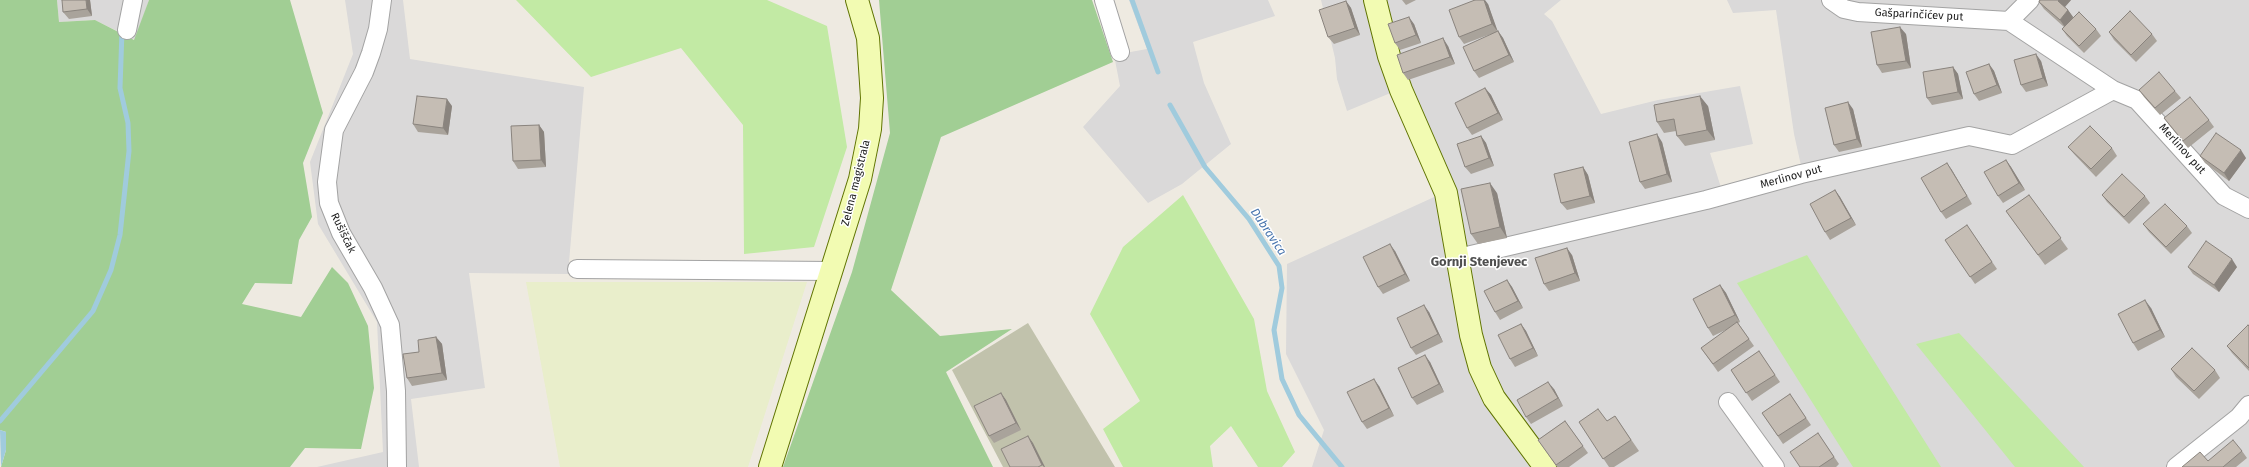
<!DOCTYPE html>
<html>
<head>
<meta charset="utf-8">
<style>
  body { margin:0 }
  canvas { display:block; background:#eeeae1 }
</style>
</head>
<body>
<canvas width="2249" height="467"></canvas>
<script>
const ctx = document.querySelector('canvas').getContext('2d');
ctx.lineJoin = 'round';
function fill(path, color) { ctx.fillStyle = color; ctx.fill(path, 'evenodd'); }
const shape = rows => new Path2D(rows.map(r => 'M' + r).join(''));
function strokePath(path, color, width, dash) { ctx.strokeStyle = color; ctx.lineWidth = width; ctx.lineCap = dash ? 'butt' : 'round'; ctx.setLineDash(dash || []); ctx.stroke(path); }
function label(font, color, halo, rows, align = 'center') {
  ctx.font = font + ' "Fira Sans",sans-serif'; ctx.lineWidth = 3; ctx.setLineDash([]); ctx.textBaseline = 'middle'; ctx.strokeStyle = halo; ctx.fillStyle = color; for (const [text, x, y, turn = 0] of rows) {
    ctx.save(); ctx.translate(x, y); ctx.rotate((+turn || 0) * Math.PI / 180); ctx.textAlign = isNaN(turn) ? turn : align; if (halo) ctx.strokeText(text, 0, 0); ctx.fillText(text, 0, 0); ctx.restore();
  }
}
const residential = shape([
  [57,0,149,0,135,40,95,20,59,22],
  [345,0,403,0,410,59,584,87,568,274,469,273,485,388,411,399,419,467,317,467,383,452,377,322,318,224,310,162,353,54],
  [1129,0,1268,0,1275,16,1193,42,1204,83,1231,144,1182,184,1148,203,1083,127,1120,86,1114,55,1147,49],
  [1321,0,1366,0,1393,92,1347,111,1337,79,1335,58],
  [1385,0,1561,0,1544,14,1552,21,1601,114,1658,100,1740,86,1753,144,1710,153,1725,200,1804,179,1794,134,1776,10,1733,13,1727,0,2249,0,2249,467,1312,467,1324,430,1286,354,1287,264,1454,188,1396,58]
]);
const construction = shape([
  [1028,323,1115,467,1003,467,952,370]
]);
const farmland = shape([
  [526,282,807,282,748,467,560,467]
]);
const grass = shape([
  [516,0,767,0,827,26,847,147,814,247,744,254,743,125,681,48,591,77],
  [1183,195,1254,319,1267,391,1295,452,1282,467,1258,467,1231,426,1210,446,1213,467,1123,467,1103,429,1140,401,1090,314,1123,247],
  [1807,255,1941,467,1853,467,1737,283],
  [1959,333,2084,467,2015,467,1916,344]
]);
const forest = shape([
  [0,0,57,0,59,22,95,20,134,40,149,0,290,0,323,113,303,163,312,217,299,240,292,284,255,283,242,304,301,317,332,267,348,283,368,326,374,388,361,449,305,448,290,467,1,467,6,450,6,432,0,430],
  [879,0,1092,0,1113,62,941,137,891,290,940,336,1012,329,946,372,993,467,783,467,852,272,890,133]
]);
const water = shape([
  [0,430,6,432,6,450,1,467]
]);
const stream = shape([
  [1132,0,1158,72],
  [1170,105,1205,167,1249,219,1279,266,1282,288,1274,330,1282,379,1299,415,1342,467],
  [0,421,93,311,111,270,120,235,129,151,128,123,120,88,122,31]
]);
const street = shape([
  [382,0,378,29,371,53,364,72,334,130,327,182,329,203,341,233,373,288,390,325,396,391,397,467],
  [1104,0,1120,52],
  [1831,0,1844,9,1858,12,2009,21],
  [2030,0,2009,21,2113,90],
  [127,30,133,0],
  [1458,258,1706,200,1801,174,1969,136,2012,145,2113,90,2137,100,2224,196,2249,209],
  [577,269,832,271],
  [1728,402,1775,467],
  [2176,467,2239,417,2249,405]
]);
const secondary = shape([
  [1375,0,1389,56,1401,90,1446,193,1471,335,1480,368,1494,398,1545,467],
  [770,467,860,179,870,129,872,98,868,38,857,0]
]);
const wall = shape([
  [90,0,92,16,69,19,63,12],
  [1402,0,1416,0,1406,5],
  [2040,0,2071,0,2065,7,2068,10,2073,17,2096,29,2101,36,2084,53,2067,36,2062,29,2064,27,2044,9,2039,2],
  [1346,1,1351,8,1360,35,1334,44,1328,37],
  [1488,4,1497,31,1498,31,1503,38,1514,62,1479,78,1474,71,1491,34,1464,44,1459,37],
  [1414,24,1421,43,1400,50,1395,43],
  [2109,32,2152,34,2157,41,2136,62,2114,40],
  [1906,34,1911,68,1882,73,1877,65],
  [1448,46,1455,64,1408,80,1403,73],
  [2041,61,2048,86,2026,92,2021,85],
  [1989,64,1994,71,2002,93,1979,101,1974,94],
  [1953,67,1958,74,1963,99,1932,105,1927,98],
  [1485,88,1491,95,1503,120,1472,135,1467,128],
  [2139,90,2175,91,2181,98,2160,115,2144,97],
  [452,106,448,135,418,132,413,124],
  [1708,106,1715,140,1685,146,1677,136,1676,131,1664,133,1657,122],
  [1853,109,1862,147,1839,152,1834,145],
  [2164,118,2209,120,2214,127,2188,148,2169,125],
  [539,125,544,132,546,167,518,169,513,161],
  [1481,136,1486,143,1494,166,1471,174,1465,167],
  [1662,142,1672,182,1645,189,1640,182],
  [2068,147,2112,148,2117,156,2096,177,2074,154],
  [2200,156,2246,158,2229,181,2205,163],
  [2006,160,2011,167,2025,190,2003,203,1998,196],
  [1947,163,1972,204,1946,219,1941,212],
  [1583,167,1588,175,1595,203,1567,210,1561,203],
  [1835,190,1840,197,1856,225,1830,240,1825,232],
  [1497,193,1507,238,1478,244,1471,234],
  [2029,195,2068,249,2045,265,2006,211],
  [2102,195,2145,196,2150,203,2129,224,2107,202],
  [2143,224,2187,226,2192,233,2171,254,2149,232],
  [1967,225,1997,269,1975,284,1945,240],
  [1395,251,1410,281,1383,294,1378,287],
  [1572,255,1580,281,1549,291,1544,284],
  [2188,267,2237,267,2219,292,2193,274],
  [1507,280,1512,287,1523,308,1500,320,1495,312],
  [1720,285,1726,293,1740,322,1738,323,1754,346,1718,372,1701,348,1732,327,1713,336,1708,328],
  [2151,308,2165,337,2138,351,2133,343],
  [1429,312,1443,342,1416,355,1411,348],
  [1521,324,1526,331,1538,356,1515,367,1510,359],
  [2249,326,2249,371,2232,353,2227,346],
  [436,337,442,344,447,380,412,386,407,378,419,352],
  [1759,351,1780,382,1752,401,1731,370],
  [1430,362,1444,392,1417,405,1412,398],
  [2171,369,2215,370,2220,378,2199,399,2176,377],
  [1379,386,1394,416,1367,429,1362,422],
  [1554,389,1563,406,1531,424,1526,417],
  [1001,393,1006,400,1021,430,994,443,989,436],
  [1790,394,1811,425,1783,444,1762,413],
  [1615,416,1639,451,1614,467,1609,467,1579,422,1607,421],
  [1565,421,1588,453,1569,467,1557,467,1538,440],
  [1818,433,1839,464,1836,467,1800,467],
  [2242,451,2247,458,2236,467,2182,467,2208,461]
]);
const shadedWall = shape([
  [86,0,90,0,92,16,87,9],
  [1484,0,1485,0,1488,4,1498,32,1492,24],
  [2059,0,2071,0,2063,9,2058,1],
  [1346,1,1351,8,1360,35,1355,28],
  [2068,10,2073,17,2065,27,2060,20],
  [1409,17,1414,24,1421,43,1416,35],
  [1900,27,1906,34,1911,68,1906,61],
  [1498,31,1503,38,1514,62,1509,55],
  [1443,38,1448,46,1455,64,1450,57],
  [2036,54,2041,61,2048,86,2043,78],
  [1989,64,1994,71,2002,93,1997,85],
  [1953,67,1958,74,1963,99,1958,92],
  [1485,88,1491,95,1503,120,1498,113],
  [1700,96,1708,106,1715,140,1707,130],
  [447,99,452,106,448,135,443,128],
  [1848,102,1853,109,1862,147,1857,139],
  [539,125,544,132,546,167,541,160],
  [1657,134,1662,142,1672,182,1667,174],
  [1481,136,1486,143,1494,166,1489,158],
  [2241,150,2246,158,2229,181,2224,173],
  [2006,160,2011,167,2025,190,2019,183],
  [1947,163,1952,170,1972,204,1967,196],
  [1583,167,1588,175,1595,203,1590,196],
  [1490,183,1497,193,1507,238,1500,227],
  [1835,190,1840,197,1856,225,1851,218],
  [1390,244,1395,251,1410,281,1405,274],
  [1567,248,1572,255,1580,281,1575,273],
  [2232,259,2237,267,2219,292,2214,285],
  [1507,280,1512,287,1523,308,1518,301],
  [1720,285,1726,293,1740,322,1735,315],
  [2145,300,2151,308,2165,337,2160,330],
  [1424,305,1429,312,1443,342,1438,334],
  [1521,324,1526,331,1538,356,1533,348],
  [436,337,442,344,447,380,442,373],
  [1425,355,1430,362,1444,392,1439,384],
  [1374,379,1379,386,1394,416,1389,408],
  [1548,382,1554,389,1563,406],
  [1001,393,1006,400,1021,430,1016,423],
  [1028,436,1033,443,1045,467,1044,467,1042,465]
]);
const building = shape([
  [62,0,86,0,87,9,63,12,62,0],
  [1475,0,1484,0,1492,24,1459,37,1449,10,1475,0],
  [2040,0,2059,0,2058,1,2068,10,2060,20,2039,2,2040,0],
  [1346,1,1355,28,1328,37,1319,10,1346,1],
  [2130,11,2152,34,2131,55,2109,32,2130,11],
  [2079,12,2096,29,2079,46,2062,29,2079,12],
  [1409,17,1416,35,1395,43,1388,24,1409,17],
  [1900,27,1906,61,1877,65,1871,32,1900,27],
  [1498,31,1509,55,1474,71,1463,47,1498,31],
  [1443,38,1450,57,1403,73,1397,55,1443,38],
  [2036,54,2043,78,2021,85,2014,60,2036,54],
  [1989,64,1997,85,1974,94,1966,72,1989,64],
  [1953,67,1958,92,1927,98,1923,72,1953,67],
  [2159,72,2175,91,2155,108,2139,90,2159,72],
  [1485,88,1498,113,1467,128,1455,103,1485,88],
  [417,96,447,99,443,128,413,124,417,96],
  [1700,96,1707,130,1677,136,1674,119,1657,122,1654,105,1700,96],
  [2190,97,2209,120,2183,141,2164,118,2190,97],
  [1848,102,1857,139,1834,145,1825,108,1848,102],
  [539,125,541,160,513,161,511,126,539,125],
  [2090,126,2112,148,2091,169,2068,147,2090,126],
  [2216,133,2241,150,2224,173,2200,156,2216,133],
  [1657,134,1667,174,1640,182,1629,142,1657,134],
  [1481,136,1489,158,1465,167,1457,144,1481,136],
  [2006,160,2019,183,1998,196,1984,172,2006,160],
  [1947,163,1967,196,1941,212,1921,178,1947,163],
  [1583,167,1590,196,1561,203,1554,174,1583,167],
  [2122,174,2145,196,2124,217,2102,195,2122,174],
  [1490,183,1500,227,1471,234,1461,189,1490,183],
  [1835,190,1851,218,1825,232,1810,204,1835,190],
  [2029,195,2061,238,2038,255,2006,211,2029,195],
  [2165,204,2187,226,2166,247,2143,224,2165,204],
  [1967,225,1992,262,1970,277,1945,240,1967,225],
  [2206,241,2232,259,2214,285,2188,267,2206,241],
  [1390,244,1405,274,1378,287,1363,257,1390,244],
  [1567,248,1575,273,1544,284,1535,258,1567,248],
  [1507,280,1518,301,1495,312,1484,291,1507,280],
  [1720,285,1735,315,1708,328,1693,299,1720,285],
  [2145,300,2160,330,2133,343,2118,314,2145,300],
  [1424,305,1438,334,1411,348,1397,318,1424,305],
  [1737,322,1749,339,1713,364,1701,348,1737,322],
  [1521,324,1533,348,1510,359,1498,335,1521,324],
  [2248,325,2249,326,2249,368,2227,346,2248,325],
  [436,337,442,373,407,378,403,354,419,352,418,340,436,337],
  [2192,348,2215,370,2194,391,2171,369,2192,348],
  [1759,351,1775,375,1746,393,1731,370,1759,351],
  [1425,355,1439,384,1412,398,1398,368,1425,355],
  [1374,379,1389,408,1362,422,1347,392,1374,379],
  [1548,382,1558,398,1526,417,1517,400,1548,382],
  [1001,393,1016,423,989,436,974,406,1001,393],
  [1790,394,1806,418,1778,436,1762,413,1790,394],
  [1598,409,1607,421,1615,416,1631,440,1603,459,1579,422,1598,409],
  [1565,421,1583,446,1556,465,1538,440,1565,421],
  [1818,433,1834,457,1819,467,1800,467,1790,452,1818,433],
  [1028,436,1042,465,1038,467,1010,467,1001,449,1028,436],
  [2233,440,2242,451,2223,467,2182,467,2200,452,2208,461,2233,440]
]);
const streetNames = [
  ["Gašparinčićev put",1919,15,3],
  ["Merlinov put",2182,149,48],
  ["Merlinov put",1791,177,-15],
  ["Zelena magistrala",856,183,-76],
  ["Rušiščak",343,233,64]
];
const waterNames = [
  ["Dubravica",1268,232,56]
];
const quarterNames = [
  ["Gornji Stenjevec",1479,262]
];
fill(residential, '#dad9d9');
fill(construction, '#c1c2ac');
fill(farmland, '#e9eecb');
fill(grass, '#c2eaa4');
fill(forest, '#a1ce94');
fill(water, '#a0cbdd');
strokePath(stream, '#a0cbdd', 5);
strokePath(street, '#a3a3a3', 20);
strokePath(secondary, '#607402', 24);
strokePath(street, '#fff', 18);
strokePath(secondary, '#f2fbb2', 22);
fill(wall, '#a9a39b');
fill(shadedWall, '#8a847e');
fill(building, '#c5bdb4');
strokePath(building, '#8a847e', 1);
label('11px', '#1c1c1c', '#fff', streetNames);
label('italic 12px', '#4673ad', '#fff', waterNames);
label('bold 13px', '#4f4f4f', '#fff', quarterNames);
</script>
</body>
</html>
